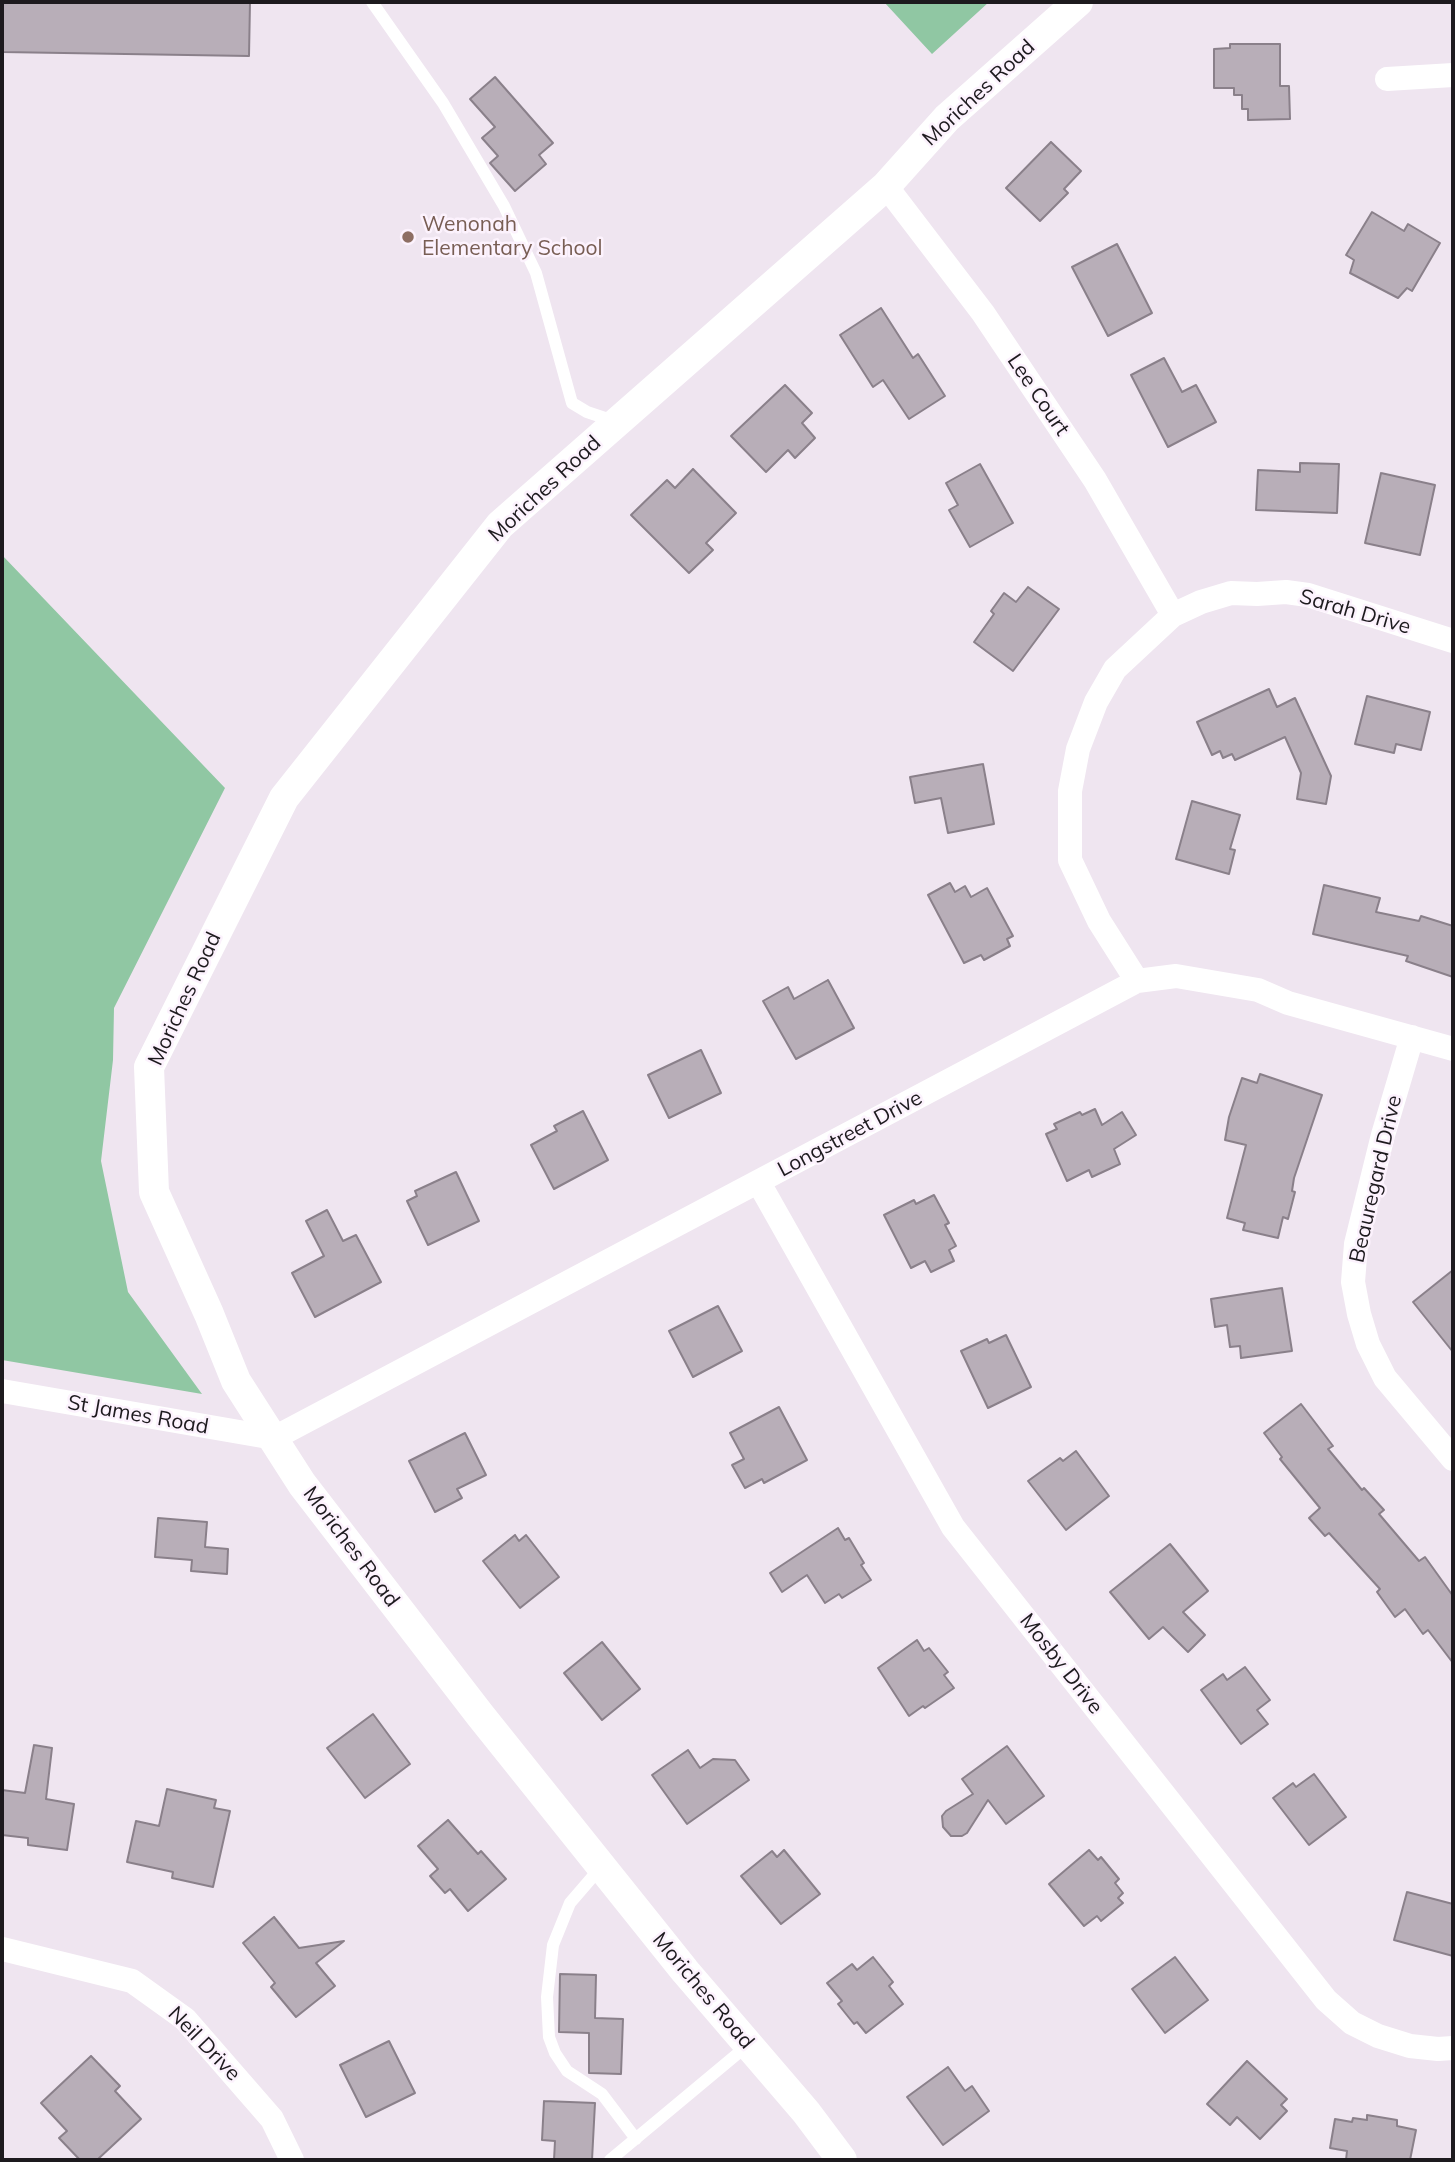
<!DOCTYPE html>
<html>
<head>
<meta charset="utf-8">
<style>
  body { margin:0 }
  #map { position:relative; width:1455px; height:2162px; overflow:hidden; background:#efe5f0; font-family:Mulish,sans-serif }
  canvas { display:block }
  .frame { position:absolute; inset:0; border:4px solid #1d1a1e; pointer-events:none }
</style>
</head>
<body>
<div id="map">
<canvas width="1455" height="2162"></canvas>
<div class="frame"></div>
</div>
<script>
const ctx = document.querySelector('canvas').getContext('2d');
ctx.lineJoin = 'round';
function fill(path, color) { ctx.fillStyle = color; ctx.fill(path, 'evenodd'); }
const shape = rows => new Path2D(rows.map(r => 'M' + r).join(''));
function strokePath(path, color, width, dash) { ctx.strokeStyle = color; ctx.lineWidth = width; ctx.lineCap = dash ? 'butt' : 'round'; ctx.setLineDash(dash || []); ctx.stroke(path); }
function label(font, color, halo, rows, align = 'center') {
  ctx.font = font + ' Mulish,sans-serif'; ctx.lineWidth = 5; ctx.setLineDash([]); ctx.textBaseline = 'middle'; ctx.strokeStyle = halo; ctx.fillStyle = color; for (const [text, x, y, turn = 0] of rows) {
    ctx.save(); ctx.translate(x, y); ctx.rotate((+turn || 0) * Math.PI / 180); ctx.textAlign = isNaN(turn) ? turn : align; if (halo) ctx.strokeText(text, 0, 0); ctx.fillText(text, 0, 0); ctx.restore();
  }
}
const green = shape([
  [884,2,989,2,932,54],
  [2,555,225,788,114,1008,113,1060,101,1161,128,1292,202,1394,2,1360]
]);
const building = shape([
  [2,2,250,2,249,56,2,52,2,2],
  [1230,44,1280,44,1280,86,1289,86,1290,119,1248,120,1248,109,1242,109,1242,95,1234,95,1234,88,1214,88,1214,49,1230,48,1230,44],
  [495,77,553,143,539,155,546,164,515,191,490,163,498,156,482,138,495,127,470,99,495,77],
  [1051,142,1081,171,1064,189,1068,193,1040,221,1006,188,1051,142],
  [1372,212,1404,231,1408,224,1440,243,1412,291,1407,288,1398,298,1350,273,1354,260,1346,255,1372,212],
  [1117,244,1152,313,1108,336,1072,267,1117,244],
  [881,308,913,358,918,354,945,396,909,419,883,380,873,387,840,335,881,308],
  [1164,358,1182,392,1196,385,1216,422,1168,447,1131,375,1164,358],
  [785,385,812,413,802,423,815,438,795,458,788,450,766,472,731,436,785,385],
  [1300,463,1339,464,1337,513,1256,510,1258,470,1300,472,1300,463],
  [980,464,1013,523,970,547,949,510,958,505,946,483,980,464],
  [693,469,736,513,706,543,713,550,689,573,631,515,667,480,675,488,693,469],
  [1381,473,1435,485,1420,555,1365,543,1381,473],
  [1028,587,1059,609,1013,671,974,642,994,614,991,611,1004,593,1016,602,1028,587],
  [1269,689,1277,707,1295,698,1331,776,1326,804,1297,799,1301,773,1285,737,1235,760,1232,754,1223,758,1220,751,1212,755,1197,722,1269,689],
  [1367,696,1430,712,1421,750,1396,744,1394,753,1355,744,1367,696],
  [983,764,994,824,948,833,941,798,915,803,910,777,983,764],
  [1192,801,1240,815,1230,849,1235,850,1229,874,1176,859,1192,801],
  [950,883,955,892,965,886,971,897,987,888,1013,936,1007,939,1010,946,984,960,981,955,964,963,928,895,950,883],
  [1324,885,1380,898,1376,912,1419,921,1421,916,1453,926,1453,977,1406,961,1408,956,1313,934,1324,885],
  [828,980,854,1028,796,1059,763,1001,788,987,794,999,828,980],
  [701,1050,721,1093,669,1118,648,1075,701,1050],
  [1260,1074,1322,1095,1294,1178,1292,1191,1295,1192,1288,1219,1283,1217,1278,1238,1243,1230,1245,1223,1227,1218,1246,1145,1225,1140,1229,1117,1242,1078,1257,1083,1260,1074],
  [1095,1109,1102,1125,1122,1112,1136,1135,1114,1149,1120,1164,1092,1177,1089,1170,1067,1181,1046,1134,1057,1129,1054,1124,1080,1112,1082,1115,1095,1109],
  [583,1111,608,1160,554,1189,531,1145,557,1131,554,1126,583,1111],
  [456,1172,479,1221,428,1245,407,1201,417,1196,415,1191,456,1172],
  [934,1195,949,1223,945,1225,956,1246,949,1250,954,1261,931,1272,925,1261,911,1268,884,1215,914,1200,916,1204,934,1195],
  [327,1210,343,1241,356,1235,381,1282,315,1317,292,1273,324,1256,306,1221,327,1210],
  [1453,1270,1453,1352,1413,1302,1453,1270],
  [1282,1288,1292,1351,1241,1358,1240,1346,1230,1347,1227,1325,1215,1327,1211,1299,1282,1288],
  [718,1306,742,1351,693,1377,669,1331,718,1306],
  [1006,1335,1031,1387,988,1408,961,1351,987,1339,989,1343,1006,1335],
  [1301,1404,1333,1446,1328,1449,1362,1490,1364,1488,1384,1510,1379,1514,1419,1561,1425,1557,1453,1596,1453,1663,1428,1630,1423,1634,1405,1609,1395,1617,1377,1592,1380,1589,1329,1533,1325,1536,1309,1518,1320,1508,1280,1459,1282,1457,1264,1433,1301,1404],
  [779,1407,807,1460,764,1483,762,1479,745,1488,732,1465,744,1459,730,1433,779,1407],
  [465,1433,486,1475,457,1489,462,1498,435,1512,409,1461,465,1433],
  [1076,1451,1109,1496,1066,1530,1028,1481,1060,1458,1063,1461,1076,1451],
  [158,1518,207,1522,205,1547,228,1549,227,1574,191,1571,192,1560,155,1557,158,1518],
  [838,1528,845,1540,849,1538,864,1563,861,1565,871,1580,842,1598,839,1594,825,1603,807,1575,782,1592,770,1573,838,1528],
  [515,1535,519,1541,526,1535,559,1577,520,1608,483,1561,515,1535],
  [1170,1544,1208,1591,1183,1612,1205,1635,1188,1652,1163,1627,1149,1639,1110,1592,1170,1544],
  [917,1640,924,1651,929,1648,948,1672,944,1675,954,1688,925,1708,923,1706,909,1716,878,1668,917,1640],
  [602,1642,640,1689,602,1720,564,1673,602,1642],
  [1245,1667,1270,1700,1257,1710,1268,1724,1241,1744,1201,1690,1223,1674,1227,1680,1245,1667],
  [373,1714,410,1764,365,1798,327,1748,373,1714],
  [34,1745,52,1748,46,1799,74,1804,67,1850,28,1845,28,1838,2,1835,2,1790,25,1793,34,1745],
  [1007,1746,1044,1796,1006,1824,988,1800,967,1833,962,1836,951,1836,943,1827,942,1816,946,1811,973,1794,962,1779,1007,1746],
  [688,1750,700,1768,713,1759,735,1760,749,1780,687,1824,652,1775,688,1750],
  [1314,1774,1346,1817,1309,1845,1273,1798,1293,1783,1296,1787,1314,1774],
  [167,1789,216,1800,214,1808,230,1811,213,1887,172,1878,173,1872,127,1862,136,1821,159,1826,167,1789],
  [448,1820,478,1854,481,1851,506,1879,468,1911,450,1889,445,1893,430,1876,438,1869,418,1846,448,1820],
  [784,1850,820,1894,781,1924,741,1876,772,1851,777,1857,784,1850],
  [1089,1850,1098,1860,1101,1857,1119,1879,1115,1883,1123,1893,1118,1898,1123,1903,1101,1921,1097,1916,1084,1926,1049,1884,1089,1850],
  [1407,1892,1453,1904,1453,1956,1394,1940,1407,1892],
  [274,1917,299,1948,344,1941,316,1963,335,1986,296,2017,271,1987,275,1983,243,1943,274,1917],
  [873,1957,893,1982,889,1986,903,2004,866,2033,857,2022,854,2024,838,2004,842,2001,827,1983,852,1964,857,1970,873,1957],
  [1175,1957,1208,2000,1165,2033,1132,1989,1175,1957],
  [560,1974,596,1975,595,2018,623,2019,621,2074,589,2073,589,2033,559,2032,560,1974],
  [389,2041,415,2093,366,2117,340,2065,389,2041],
  [91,2056,120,2086,115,2091,141,2119,97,2160,80,2160,59,2138,67,2131,41,2103,91,2056],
  [1247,2061,1287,2099,1281,2105,1287,2111,1260,2139,1237,2117,1230,2125,1207,2104,1247,2061],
  [948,2067,965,2091,972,2086,989,2111,943,2145,907,2097,948,2067],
  [544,2101,595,2103,592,2160,554,2160,555,2141,542,2140,544,2101],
  [1367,2115,1397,2120,1397,2126,1416,2130,1410,2160,1346,2160,1347,2151,1330,2148,1335,2119,1352,2122,1353,2118,1367,2120,1367,2115]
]);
const service = shape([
  [372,2,443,103,504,206,536,273,572,403,587,412,614,421],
  [601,1867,570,1903,553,1945,547,1997,549,2037,555,2053,567,2071,602,2094,636,2139],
  [610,2160,748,2045]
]);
const minor = shape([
  [1387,79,1453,75],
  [886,186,983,313,1095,480,1173,615],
  [1137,981,1099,921,1070,860,1070,791,1078,749,1096,702,1115,669,1173,615,1201,602,1231,593,1257,594,1286,592,1308,595,1453,641],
  [1412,1037,1383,1135,1356,1244,1353,1282,1359,1314,1368,1344,1385,1378,1453,1459],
  [759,1183,953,1527,1326,2000,1352,2023,1378,2036,1410,2046,1438,2049,1453,2048],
  [2,1391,274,1438,1137,981,1176,976,1258,990,1288,1003,1453,1049],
  [2,1949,132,1981,185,2019,272,2119,292,2160]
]);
const tertiary = shape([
  [842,2160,806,2112,685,1971,480,1715,302,1484,236,1381,209,1314,154,1192,149,1067,284,798,500,525,886,186,947,118,1078,2]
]);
const markers = [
  [408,237,7,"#8d6e63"]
];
const streetNames = [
  ["Moriches Road",979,93,-43],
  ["Lee Court",1038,395,56],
  ["Moriches Road",545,489,-43],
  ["Sarah Drive",1355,612,16],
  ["Moriches Road",185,999,-65],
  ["Longstreet Drive",850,1134,-28],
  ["Beauregard Drive",1376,1179,-77],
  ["St James Road",138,1415,10],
  ["Moriches Road",351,1547,53],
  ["Mosby Drive",1061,1664,52],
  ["Moriches Road",703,1991,50],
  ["Neil Drive",204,2044,46]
];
const educationNames = [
  ["Wenonah",422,225],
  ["Elementary School",422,249]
];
fill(green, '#90c7a3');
fill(building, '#b8aeb8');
strokePath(building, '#8a808a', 2);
strokePath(service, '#fff', 12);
strokePath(minor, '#fff', 24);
strokePath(tertiary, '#fff', 30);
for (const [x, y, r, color] of markers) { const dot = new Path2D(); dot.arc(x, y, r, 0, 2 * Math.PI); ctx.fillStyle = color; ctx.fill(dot); strokePath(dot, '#fcf2fd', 2.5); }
label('21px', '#1d1a1e', '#fcf2fd', streetNames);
label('21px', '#785e54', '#fcf2fd', educationNames, 'left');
</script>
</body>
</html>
